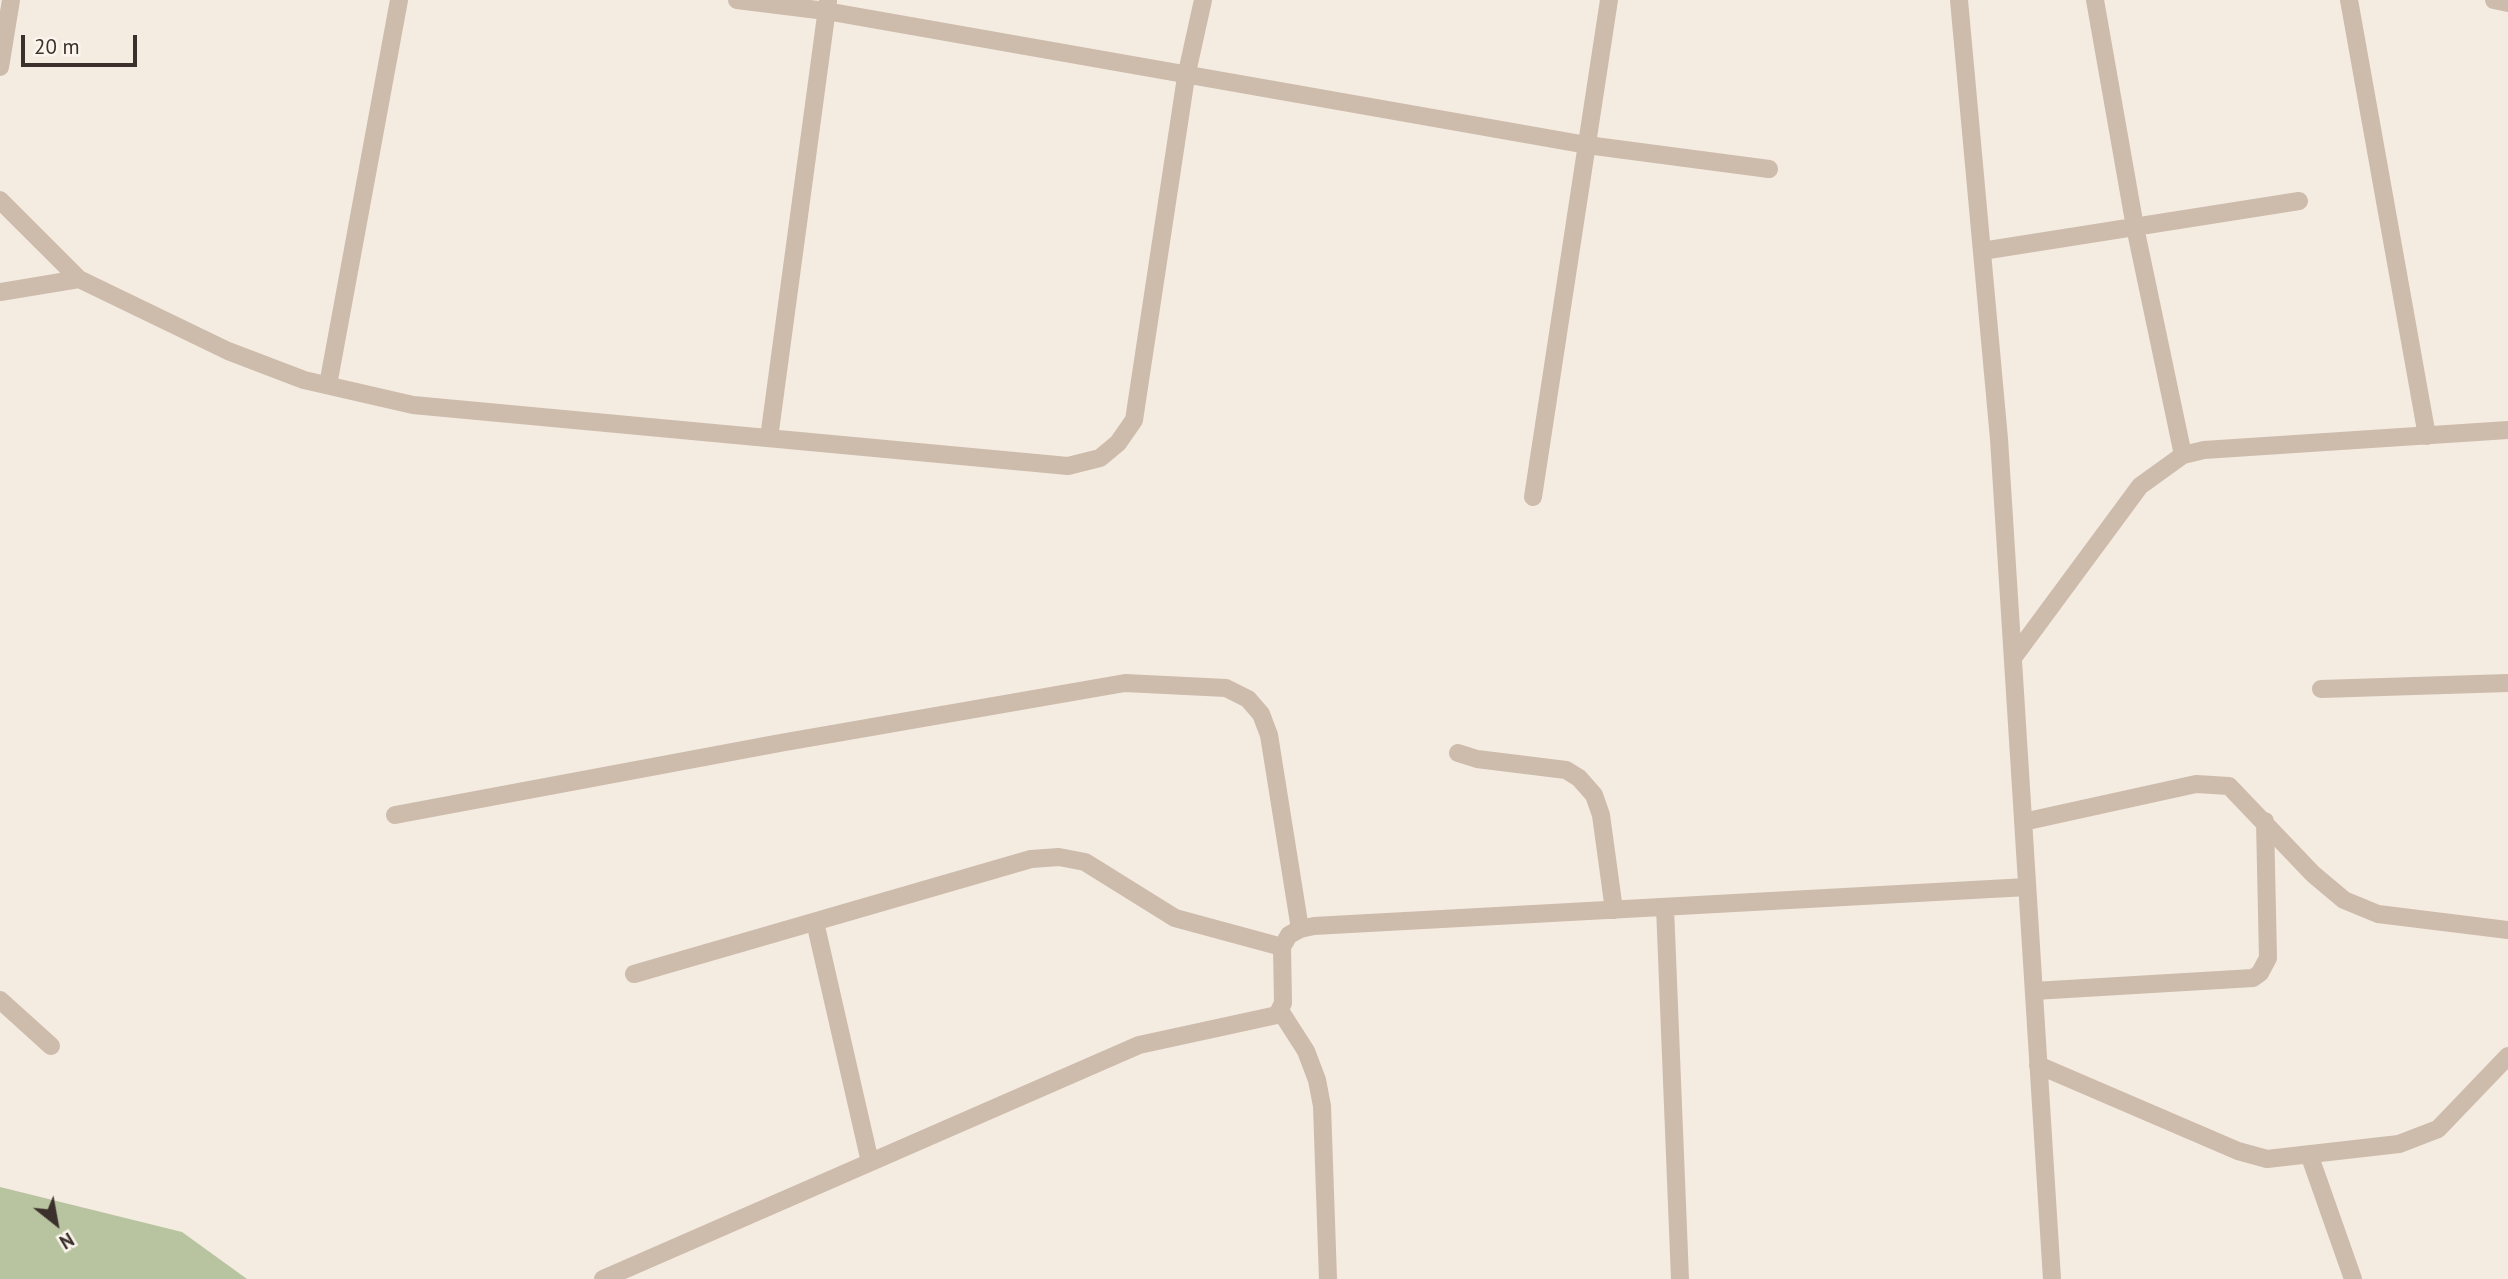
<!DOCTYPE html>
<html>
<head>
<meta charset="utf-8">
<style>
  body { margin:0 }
  #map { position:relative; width:2508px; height:1279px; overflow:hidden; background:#f4ebe1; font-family:"PT Sans",sans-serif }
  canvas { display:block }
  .north { position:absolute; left:21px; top:1188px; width:70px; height:70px; -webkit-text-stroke:5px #fbf5ee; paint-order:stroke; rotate:149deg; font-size:19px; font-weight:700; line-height:28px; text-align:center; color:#3b302b }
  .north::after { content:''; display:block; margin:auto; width:24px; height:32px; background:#3b302b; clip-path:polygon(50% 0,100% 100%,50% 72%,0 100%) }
  .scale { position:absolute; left:21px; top:35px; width:116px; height:32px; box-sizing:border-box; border:4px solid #3b302b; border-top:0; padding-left:9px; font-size:21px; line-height:24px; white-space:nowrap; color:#3b302b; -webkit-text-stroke:5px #fbf5ee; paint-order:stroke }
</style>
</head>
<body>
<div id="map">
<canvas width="2508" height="1279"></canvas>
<div class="north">N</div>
<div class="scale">20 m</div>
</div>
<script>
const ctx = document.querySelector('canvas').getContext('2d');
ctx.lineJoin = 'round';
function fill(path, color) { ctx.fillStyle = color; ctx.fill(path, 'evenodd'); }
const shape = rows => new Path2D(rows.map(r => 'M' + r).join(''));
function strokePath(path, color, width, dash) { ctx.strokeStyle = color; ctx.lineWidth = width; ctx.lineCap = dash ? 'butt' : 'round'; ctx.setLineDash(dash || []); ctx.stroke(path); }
const green = shape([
  [0,1187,182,1232,247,1279,0,1279]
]);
const service = shape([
  [737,0,826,11,1587,145,1769,169],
  [0,67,11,0],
  [0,200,79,279],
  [0,292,79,279,228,351,304,380,413,405,1068,466,1100,458,1118,443,1134,420,1186,77,1203,0],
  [328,385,399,0],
  [769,438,828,1],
  [1533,497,1609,0],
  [0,1000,51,1046]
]);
const minor = shape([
  [1959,0,1999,439,2052,1279],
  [2095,0,2135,227,2183,455],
  [2349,0,2427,436],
  [2494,0,2508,3],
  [1982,251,2299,201],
  [2013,658,2140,486,2183,455,2204,450,2508,430],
  [2321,689,2508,683],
  [1458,753,1477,759,1566,770,1579,778,1594,795,1601,815,1614,910],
  [395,815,780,743,1125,683,1226,688,1248,699,1261,714,1269,735,1300,929],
  [2023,822,2196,784,2229,786,2313,874,2344,900,2378,914,2508,930],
  [1665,907,1680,1279],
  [815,922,870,1162],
  [634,974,1031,859,1059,857,1085,862,1175,918,1282,947],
  [2034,991,2253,978,2260,973,2268,958,2265,821],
  [1281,1012,1306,1051,1317,1080,1322,1106,1328,1279],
  [2038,1065,2238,1151,2267,1159,2399,1144,2438,1129,2508,1056],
  [2309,1154,2353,1279],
  [603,1279,1139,1045,1277,1015,1283,1003,1282,947,1289,935,1300,929,1314,926,2027,887]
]);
fill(green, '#b8c4a0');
strokePath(service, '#cdbbac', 18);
strokePath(minor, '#cdbbac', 18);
</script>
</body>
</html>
